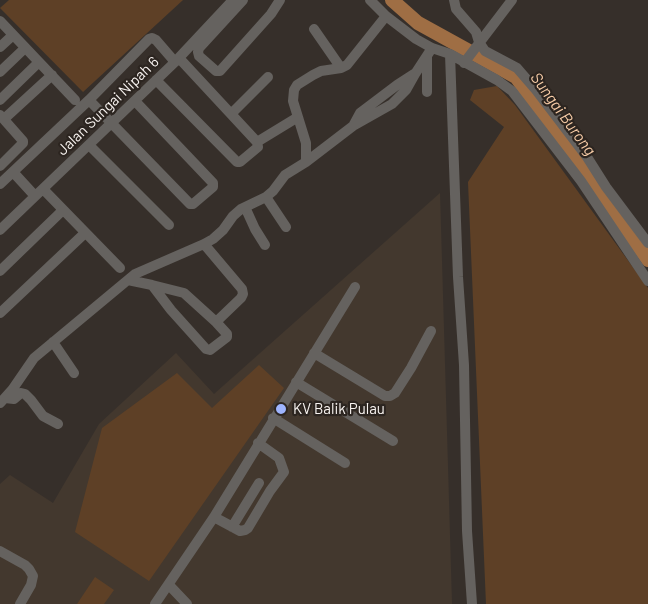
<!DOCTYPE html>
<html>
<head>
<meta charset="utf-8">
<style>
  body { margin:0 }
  canvas { display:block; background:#362f2a }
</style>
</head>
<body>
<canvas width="648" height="604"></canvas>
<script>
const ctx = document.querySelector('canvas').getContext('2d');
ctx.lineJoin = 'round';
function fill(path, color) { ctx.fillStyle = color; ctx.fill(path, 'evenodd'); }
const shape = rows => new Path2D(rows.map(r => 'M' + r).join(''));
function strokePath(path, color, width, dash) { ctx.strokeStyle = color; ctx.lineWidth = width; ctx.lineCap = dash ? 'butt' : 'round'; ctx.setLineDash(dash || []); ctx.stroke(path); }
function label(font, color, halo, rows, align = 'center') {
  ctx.font = font + ' Barlow,sans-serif'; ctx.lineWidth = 4.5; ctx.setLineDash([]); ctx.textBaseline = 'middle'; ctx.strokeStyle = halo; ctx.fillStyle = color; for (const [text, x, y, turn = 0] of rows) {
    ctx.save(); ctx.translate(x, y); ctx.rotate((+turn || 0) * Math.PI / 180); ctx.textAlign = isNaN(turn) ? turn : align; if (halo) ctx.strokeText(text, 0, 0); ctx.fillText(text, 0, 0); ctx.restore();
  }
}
const built = shape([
  [440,193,452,604,0,604,0,484,10,475,53,503,99,424,176,353,214,394]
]);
const green = shape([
  [9,0,183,0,83,92,0,8],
  [497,86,515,105,648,288,648,604,486,604,468,182,504,127,470,100,474,90],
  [259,365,284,388,149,581,75,532,102,428,177,373,212,408],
  [95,577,114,590,104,604,77,604]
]);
const river = shape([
  [392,0,418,23,516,77,648,260]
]);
const minor = shape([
  [243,0,199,48,198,52,199,56,216,71,220,71,271,14,280,0],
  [370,0,386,16,416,39,432,48,450,54,497,80,512,91,581,181,648,281],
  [454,0,456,9,476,32,479,42,485,51,517,68,536,90,587,157,606,187,648,243],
  [0,21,75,100],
  [314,29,341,68],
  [0,47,13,35],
  [450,54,458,277,464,365,467,531,472,604],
  [179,58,257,142],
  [464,63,512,0],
  [0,72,25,48],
  [156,80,237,162,240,162,258,147,257,142,298,117],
  [427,92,427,57],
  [0,100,39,62],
  [89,100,190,204,193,204,213,187,213,183,135,101],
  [231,114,268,77],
  [0,115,23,141,23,143,0,166],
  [4,119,52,75],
  [353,126,360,113,397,85,414,74],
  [89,145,169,225],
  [306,162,306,143,293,101,294,90,297,85,313,75,321,71,341,68,347,65,386,16],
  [13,172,35,196],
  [0,184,89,100,149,39,152,38,156,40,175,62],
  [43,189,120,268],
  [266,197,286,227],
  [245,207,255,229,265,245],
  [0,230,175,62,233,0],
  [204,244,242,289,243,294,241,298,216,322],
  [0,271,63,210],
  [128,280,152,285,184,293,216,322,227,334,227,337,210,350,206,349,171,310,152,285],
  [0,313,85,233],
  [53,342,74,373],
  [314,353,385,396,390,396,395,393,411,368,431,331],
  [296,382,393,441],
  [5,398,14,399,21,393,25,394,31,400,43,416,58,424],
  [0,403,12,390,34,358,135,274,204,244,213,239,223,230,233,216,241,209,266,197,273,191,285,175,306,162,353,126,392,104,406,90,415,74,432,48],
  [273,418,345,463],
  [214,517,240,531,245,530,248,528,270,491,284,472,279,458,258,443],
  [232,527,259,483],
  [0,551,25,565,29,569,33,576,31,585,20,604],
  [169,585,187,604],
  [155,604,214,517,355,287]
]);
const markers = [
  [281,409,6,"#9eb4fd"]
];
const streetNames = [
  ["Jalan Sungai Nipah 6",108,106,-44]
];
const poiNames = [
  ["KV Balik Pulau",293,409]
];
const waterNames = [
  ["Sungai Burong",563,114,54]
];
fill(built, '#43382e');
fill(green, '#5e4026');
strokePath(river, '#9f6e44', 14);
strokePath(minor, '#65625f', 10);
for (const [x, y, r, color] of markers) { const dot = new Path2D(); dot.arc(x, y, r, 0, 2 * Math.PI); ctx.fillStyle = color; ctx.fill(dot); strokePath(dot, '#2c2520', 2); }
label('15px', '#f9f4f1', '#2c2520', streetNames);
label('15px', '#f9f4f1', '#2c2520', poiNames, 'left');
label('italic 16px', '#f7cca7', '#2c2520', waterNames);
</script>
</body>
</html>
